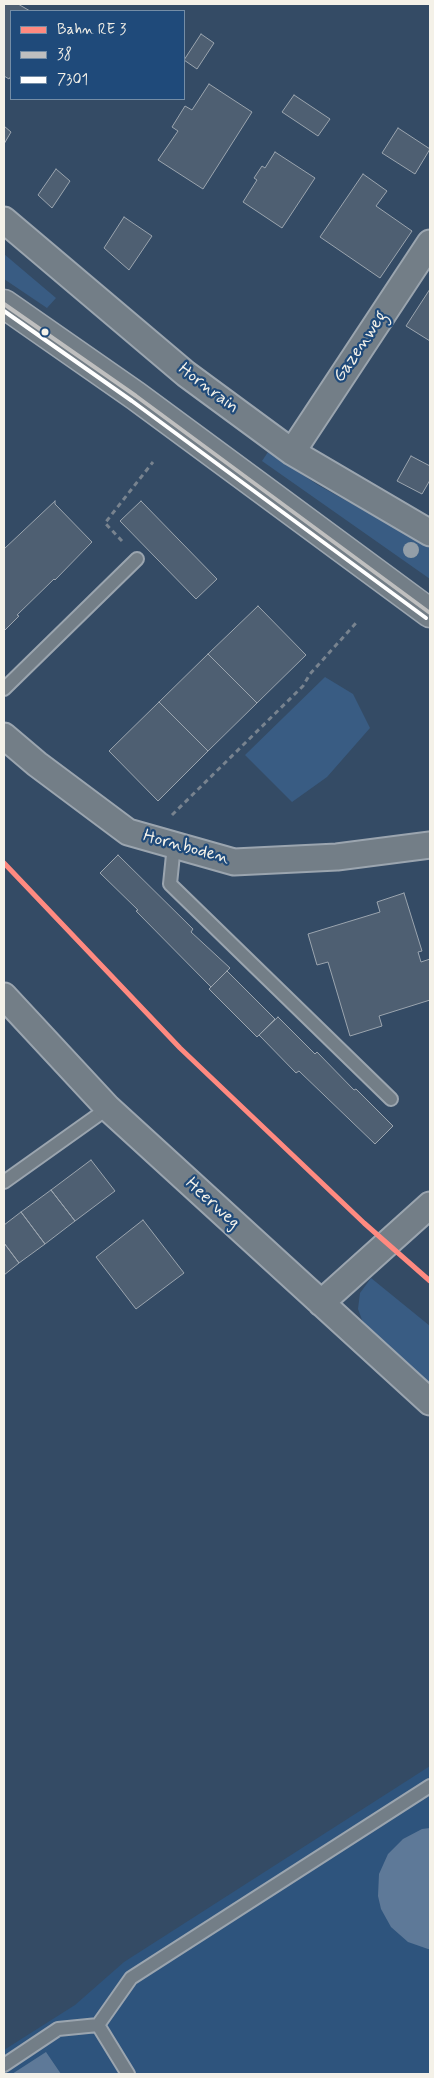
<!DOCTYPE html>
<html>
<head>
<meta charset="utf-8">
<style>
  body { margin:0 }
  #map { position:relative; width:434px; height:2078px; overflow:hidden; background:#344b65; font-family:Mynerve,sans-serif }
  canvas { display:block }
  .frame { position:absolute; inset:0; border:5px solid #f4f1e8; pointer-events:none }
  .legend { position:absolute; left:10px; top:10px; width:175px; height:90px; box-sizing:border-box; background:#1f4a7a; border:1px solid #748da6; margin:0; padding:6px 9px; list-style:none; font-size:15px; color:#f4f1e8 }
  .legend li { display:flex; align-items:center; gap:10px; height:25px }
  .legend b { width:25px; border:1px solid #748da6 }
</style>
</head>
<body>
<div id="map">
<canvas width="434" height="2078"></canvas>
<div class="frame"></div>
<ul class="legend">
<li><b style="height:6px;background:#ff8a80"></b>Bahn RE 3</li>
<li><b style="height:6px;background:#bfbfbf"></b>38</li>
<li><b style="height:6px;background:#fff"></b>7301</li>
</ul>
</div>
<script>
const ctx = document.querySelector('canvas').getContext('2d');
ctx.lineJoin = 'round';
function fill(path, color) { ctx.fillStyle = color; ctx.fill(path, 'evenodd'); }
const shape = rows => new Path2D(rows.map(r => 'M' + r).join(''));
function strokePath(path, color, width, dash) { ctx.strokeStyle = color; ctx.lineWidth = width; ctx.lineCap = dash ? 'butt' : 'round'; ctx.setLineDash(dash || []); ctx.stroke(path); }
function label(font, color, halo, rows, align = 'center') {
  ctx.font = font + ' Mynerve,sans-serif'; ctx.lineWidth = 4.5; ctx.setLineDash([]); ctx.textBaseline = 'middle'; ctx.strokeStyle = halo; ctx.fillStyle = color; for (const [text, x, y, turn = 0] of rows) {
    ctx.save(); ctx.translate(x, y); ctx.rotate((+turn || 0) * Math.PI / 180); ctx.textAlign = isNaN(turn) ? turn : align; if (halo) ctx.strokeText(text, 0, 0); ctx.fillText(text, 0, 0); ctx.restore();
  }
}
const built = shape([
  [430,1766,430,2074,4,2074,4,2050,75,2005,124,1962]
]);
const green = shape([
  [4,254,56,298,47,308,4,279],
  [268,452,318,485,430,547,430,579,262,461],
  [325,677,353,694,370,728,327,777,292,802,245,755],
  [371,1278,430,1326,430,1387,365,1328,358,1309,360,1293]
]);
const water = shape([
  [430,1828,430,1949,428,1949,408,1942,391,1927,381,1909,378,1896,379,1874,388,1854,403,1839,422,1829],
  [46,2052,61,2074,12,2074]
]);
const building = shape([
  [4,4,18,4,30,11,11,11,11,76,9,79,4,76,4,4],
  [201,34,214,43,197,69,184,60,201,34],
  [209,84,252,112,203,189,158,160,178,131,172,127,185,106,192,110,209,84],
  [294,95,330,119,318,136,282,112,294,95],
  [4,126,11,132,4,144,4,126],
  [398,128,430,149,415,174,382,153,398,128],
  [275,152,315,178,282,228,243,202,257,180,254,178,262,166,265,168,275,152],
  [56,169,70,181,52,208,38,195,56,169],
  [363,174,387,191,376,206,412,231,380,278,320,237,363,174],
  [124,217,152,236,129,270,104,248,124,217],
  [430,289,430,341,406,326,430,289],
  [411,456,430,466,430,480,422,494,397,481,411,456],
  [55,501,55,504,92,542,55,580,54,579,17,615,19,616,4,631,4,549,55,501],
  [141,501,217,579,196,599,120,521,141,501],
  [258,606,306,655,257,703,208,654,258,606],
  [208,654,257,703,208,751,159,702,208,654],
  [159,702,208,751,158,801,109,751,159,702],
  [118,855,193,929,191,932,230,968,211,987,136,911,138,910,100,873,118,855],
  [404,893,422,951,418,952,421,962,430,959,430,1000,379,1016,382,1026,350,1036,328,962,317,965,308,934,380,912,377,902,404,893],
  [227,971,275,1019,257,1037,209,989,227,971],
  [278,1017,315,1054,317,1052,354,1090,356,1089,393,1126,375,1144,299,1071,296,1073,259,1035,278,1017],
  [91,1160,115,1191,75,1221,51,1190,91,1160],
  [51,1190,75,1221,45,1244,21,1212,51,1190],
  [21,1212,45,1244,19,1263,4,1243,4,1225,21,1212],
  [143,1220,184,1273,136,1309,96,1257,143,1220],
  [4,1243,19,1263,4,1275,4,1243]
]);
const path = shape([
  [122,541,105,523,153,462],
  [172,815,303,686,310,674,356,623]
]);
const service = shape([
  [4,689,137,559],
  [174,845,170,884,391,1099],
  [4,1182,108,1108],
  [98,2025,128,2074],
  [4,2065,58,2029,98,2025,131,1978,430,1786]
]);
const minor = shape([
  [4,220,186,374,292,452,430,533],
  [292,452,430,243],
  [4,736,37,764,128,832,234,862,337,857,430,845],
  [4,996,108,1108,430,1402],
  [321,1303,430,1205]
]);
const primary = shape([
  [4,304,136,396,430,613]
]);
const bus1 = shape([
  [4,304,136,396,430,613]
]);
const bus2 = shape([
  [4,311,132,401,426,618]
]);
const rail1 = shape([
  [4,863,180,1048,364,1223,430,1281]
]);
const trees = [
  [411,550]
];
const markers = [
  [45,332,4.5,"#f4f1e8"]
];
const streetNames = [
  ["Gazenweg",361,347,-56],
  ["Hornrain",208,389,37],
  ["Hornboden",186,848,15],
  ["Heerweg",212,1204,42]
];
fill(built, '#2e547d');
fill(green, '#395c83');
fill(water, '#5e7998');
fill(building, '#4e5f72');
strokePath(building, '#9ba5af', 1);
strokePath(service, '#9ba5af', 16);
strokePath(minor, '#9ba5af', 29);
strokePath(primary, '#9ba5af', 31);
strokePath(path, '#78838f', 3, [5, 4]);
strokePath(service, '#737e87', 12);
strokePath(minor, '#737e87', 25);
strokePath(primary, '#737e87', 28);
strokePath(bus1, '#bfbfbf', 4);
strokePath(bus2, '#fff', 4);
strokePath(rail1, '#ff8a80', 5);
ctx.fillStyle = '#939ea8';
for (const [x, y] of trees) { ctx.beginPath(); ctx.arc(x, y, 8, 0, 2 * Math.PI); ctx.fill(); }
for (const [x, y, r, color] of markers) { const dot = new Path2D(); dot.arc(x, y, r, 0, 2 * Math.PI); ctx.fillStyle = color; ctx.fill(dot); strokePath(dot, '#1f4a7a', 2); }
label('18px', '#f4f1e8', '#1f4a7a', streetNames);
</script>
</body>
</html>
